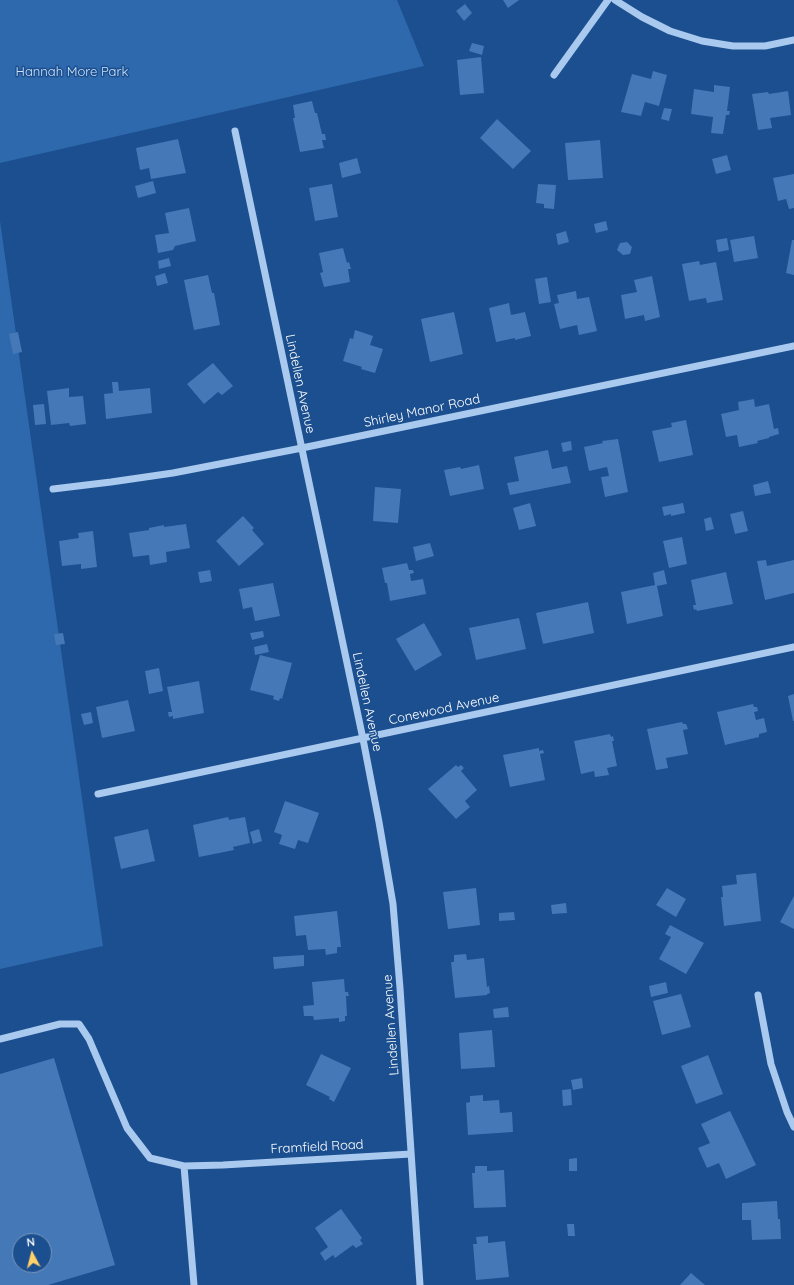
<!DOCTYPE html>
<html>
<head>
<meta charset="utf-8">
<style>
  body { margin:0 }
  #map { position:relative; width:794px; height:1285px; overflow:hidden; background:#1b4f8f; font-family:Quicksand,sans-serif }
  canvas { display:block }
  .north { position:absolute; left:12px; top:1233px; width:40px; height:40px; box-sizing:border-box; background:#1b4f8f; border:1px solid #7695bc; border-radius:50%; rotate:353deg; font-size:11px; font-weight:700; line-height:16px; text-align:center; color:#fff }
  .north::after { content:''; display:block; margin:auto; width:14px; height:18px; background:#ffd166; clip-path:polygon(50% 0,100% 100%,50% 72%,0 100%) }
</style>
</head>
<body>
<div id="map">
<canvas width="794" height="1285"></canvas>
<div class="north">N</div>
</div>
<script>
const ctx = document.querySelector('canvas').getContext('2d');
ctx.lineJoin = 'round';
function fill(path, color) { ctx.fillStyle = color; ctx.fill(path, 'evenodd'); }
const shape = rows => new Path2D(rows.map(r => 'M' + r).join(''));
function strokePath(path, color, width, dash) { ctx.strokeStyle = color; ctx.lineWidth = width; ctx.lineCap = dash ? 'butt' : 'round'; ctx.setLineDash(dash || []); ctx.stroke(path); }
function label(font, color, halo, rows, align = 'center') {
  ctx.font = font + ' Quicksand,sans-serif'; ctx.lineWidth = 3; ctx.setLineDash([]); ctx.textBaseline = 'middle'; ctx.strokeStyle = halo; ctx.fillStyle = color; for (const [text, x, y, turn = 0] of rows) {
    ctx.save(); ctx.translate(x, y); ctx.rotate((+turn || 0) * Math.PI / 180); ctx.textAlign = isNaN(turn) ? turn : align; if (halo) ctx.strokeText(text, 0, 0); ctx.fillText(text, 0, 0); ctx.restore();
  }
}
const green = shape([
  [0,0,397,0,424,66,0,163],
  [0,221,103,946,0,969]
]);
const building = shape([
  [503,0,519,0,508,8],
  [465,4,472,13,464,21,456,11],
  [472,43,484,46,482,55,469,51],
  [481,57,484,93,460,95,457,60],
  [653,71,667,75,659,106,645,102,641,116,621,112,632,74,651,79],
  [714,85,730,87,727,111,730,111,729,115,726,115,723,134,711,133,713,117,691,114,694,89,714,92],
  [788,91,791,115,770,118,772,128,758,130,752,94,768,92,769,94],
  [312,101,315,113,317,113,322,134,325,134,326,140,322,140,324,148,300,152,293,118,295,118,293,105],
  [664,108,672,109,669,121,661,119],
  [497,119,531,151,513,169,480,138],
  [178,139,186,173,151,179,149,168,140,170,136,148],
  [600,140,603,178,568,180,565,143],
  [727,155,731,170,716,174,712,159],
  [357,158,361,173,342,178,339,163],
  [794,174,794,208,789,209,786,199,778,201,773,178],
  [153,181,156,193,138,198,135,186],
  [332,184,338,217,315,221,309,188],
  [538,184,556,185,554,209,544,208,544,204,536,203],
  [189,208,196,241,175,246,173,250,158,253,155,235,169,233,165,213],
  [606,221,608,230,596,233,594,224],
  [566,231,569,242,558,245,556,234],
  [754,236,758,258,734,262,730,240],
  [727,238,729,250,718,252,716,240],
  [792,240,794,240,794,275,786,273],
  [627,242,632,247,630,254,623,255,617,250,620,243],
  [343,248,347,263,349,262,351,269,348,269,350,282,324,287,320,273,323,272,319,253],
  [169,258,171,266,159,269,158,261],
  [699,261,700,265,716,262,723,300,707,303,706,298,689,301,682,264],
  [165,273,168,283,157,286,155,276],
  [208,275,212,293,214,293,220,325,194,330,184,280],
  [652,276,660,317,645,321,644,315,625,319,621,295,637,292,634,280],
  [547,277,551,302,539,304,535,279],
  [576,291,577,299,589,297,597,331,579,335,577,325,560,329,554,304,559,303,557,295],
  [509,303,511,315,525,312,531,336,515,340,515,338,496,342,489,308],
  [454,312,463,354,430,362,421,319],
  [355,330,373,336,370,345,383,349,375,373,361,369,362,367,343,361,350,338,353,339],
  [18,332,22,352,13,354,9,334],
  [213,363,233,386,222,395,218,392,204,404,187,384],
  [112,382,118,382,119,391,150,388,152,413,106,419,104,394,113,393],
  [69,388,69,397,83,396,86,424,70,426,69,423,51,425,47,391],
  [754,399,755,407,769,404,774,429,778,428,779,434,769,437,769,438,757,441,758,443,739,447,737,435,726,437,721,414,739,410,738,402],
  [44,404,46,424,35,425,33,405],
  [686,420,693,455,659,462,652,431,672,427,671,423],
  [618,439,628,492,605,497,601,477,609,476,607,467,589,471,584,447,603,443,602,441],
  [571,441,572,450,563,452,561,443],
  [548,450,552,469,567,466,571,483,510,495,507,483,519,481,514,457],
  [479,465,484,489,450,496,444,470,460,467,461,469],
  [768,481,771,493,755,496,753,485],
  [375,487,401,489,398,523,373,521],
  [530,503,536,526,519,530,513,508],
  [683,503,685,513,671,516,671,514,664,516,662,507],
  [743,511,748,531,735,534,730,514],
  [243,516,254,528,252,530,264,544,239,566,216,541],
  [711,517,714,529,706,531,704,519],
  [186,524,190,548,166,552,167,562,150,565,149,555,133,557,129,533,149,530,149,528,164,525,164,527],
  [93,531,97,567,81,569,81,564,62,566,59,541,79,538,78,533],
  [682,537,687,564,669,568,663,541],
  [430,543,434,556,416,561,413,547],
  [766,560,767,566,794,560,794,593,765,600,757,561],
  [407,563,409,570,413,570,414,573,410,574,411,581,423,579,426,594,390,601,387,583,385,583,382,568],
  [210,570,212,581,200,583,198,572],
  [664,570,667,584,657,586,663,616,627,624,621,592,655,585,653,573],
  [726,572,733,604,697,611,696,609,694,610,693,605,696,605,691,580],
  [273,583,280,616,255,621,252,607,243,609,239,589],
  [588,602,594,633,543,644,536,613],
  [519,618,526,649,476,660,469,628],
  [424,623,442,655,415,671,396,639],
  [263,631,264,637,252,640,250,633],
  [63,633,65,644,56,645,54,634],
  [267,644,269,652,255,655,254,647],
  [260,655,292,663,282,699,280,698,279,701,273,699,274,696,250,690],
  [159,668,163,691,149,694,145,671],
  [199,681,204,713,173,719,173,716,169,717,168,712,172,712,167,687],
  [794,694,794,721,793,721,788,696],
  [128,700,135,731,102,738,96,707],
  [753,704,754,707,757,707,758,711,754,712,756,720,764,718,767,732,759,734,759,737,725,745,717,712],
  [91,712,93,723,84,725,81,714],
  [682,722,683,724,686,724,688,729,683,730,688,754,666,758,668,768,656,770,647,729],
  [610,734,611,737,613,736,614,741,612,741,617,766,607,768,609,775,595,777,594,771,581,774,574,741],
  [539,748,539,751,543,750,544,753,540,754,545,780,510,787,503,755],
  [456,765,458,767,461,765,464,768,461,771,477,790,465,801,470,807,456,819,428,789],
  [285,801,319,813,308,843,298,840,295,849,279,844,282,835,274,832],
  [228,817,229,820,245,817,250,843,233,847,234,850,199,857,193,825],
  [148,829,155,861,121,869,114,837],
  [259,829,262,841,253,844,250,832],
  [756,873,761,921,724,926,721,897,723,897,722,886,737,884,736,875],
  [476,888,480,925,448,929,443,892],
  [667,888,686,899,676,917,656,905],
  [794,896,794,929,780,922],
  [566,903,567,913,552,914,551,905],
  [337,911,341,947,337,947,337,953,326,955,325,949,308,950,306,935,296,936,294,916],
  [514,912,515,920,499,921,499,913],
  [670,925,704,943,686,974,659,959,671,937,665,934],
  [466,954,467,960,484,958,487,987,489,986,490,993,487,994,487,995,455,998,451,962,454,962,454,955],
  [304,955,304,966,274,969,273,957],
  [344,979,345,992,348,992,349,996,346,996,347,1016,345,1016,345,1021,339,1022,339,1018,314,1020,313,1016,304,1016,303,1006,314,1005,312,982],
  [666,982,668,993,651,997,649,986],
  [681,994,691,1027,662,1035,653,1001],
  [508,1007,509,1017,494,1018,493,1009],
  [492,1030,495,1067,461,1069,459,1033],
  [321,1054,351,1068,334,1102,329,1099,330,1097,306,1085],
  [708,1055,723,1094,696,1104,681,1066],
  [54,1058,115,1265,48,1285,0,1285,0,1074],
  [20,1241,44,1241,44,1265,20,1265],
  [582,1078,583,1088,573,1090,571,1080],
  [571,1089,572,1105,563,1106,562,1090],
  [483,1095,483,1101,499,1100,500,1113,512,1112,513,1132,468,1135,466,1103,470,1102,470,1096],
  [730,1111,756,1165,726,1179,719,1163,707,1168,698,1148,710,1143,701,1124],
  [577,1158,577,1171,569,1171,569,1159],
  [475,1166,487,1166,487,1171,504,1170,506,1207,474,1208,472,1173,475,1173],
  [777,1201,778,1219,780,1219,781,1239,752,1240,751,1220,742,1220,742,1203],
  [341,1209,362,1238,360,1240,363,1244,356,1248,353,1245,335,1258,333,1255,325,1261,320,1253,328,1247,315,1228],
  [567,1224,574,1224,575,1236,568,1236],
  [488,1236,488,1243,505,1241,509,1277,476,1280,473,1244,477,1244,476,1237],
  [691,1273,705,1285,680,1285]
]);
const minor = shape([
  [615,0,642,17,670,31,702,41,733,46,765,46,794,40],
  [554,75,608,0],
  [235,131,363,739,379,822,393,904,400,988,420,1285],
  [53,489,111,482,173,473,302,448,794,346],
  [98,794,794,647],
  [758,995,771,1064,787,1112,794,1127],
  [0,1039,60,1024,79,1024,89,1039,127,1128,150,1158,184,1166,194,1285],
  [184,1166,223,1165,411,1154]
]);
const parkNames = [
  ["Hannah More Park",72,72]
];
const streetNames = [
  ["Lindellen Avenue",300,384,78],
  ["Shirley Manor Road",422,411,-12],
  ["Lindellen Avenue",367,702,78],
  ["Conewood Avenue",444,709,-12],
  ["Lindellen Avenue",391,1025,-94],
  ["Framfield Road",317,1147,-3]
];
fill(green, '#2e69ad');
fill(building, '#4478b7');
strokePath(minor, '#a9c9ee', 7);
label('13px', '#cfe3fa', '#1b4f8f', parkNames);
label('13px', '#fff', '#1b4f8f', streetNames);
</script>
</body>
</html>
